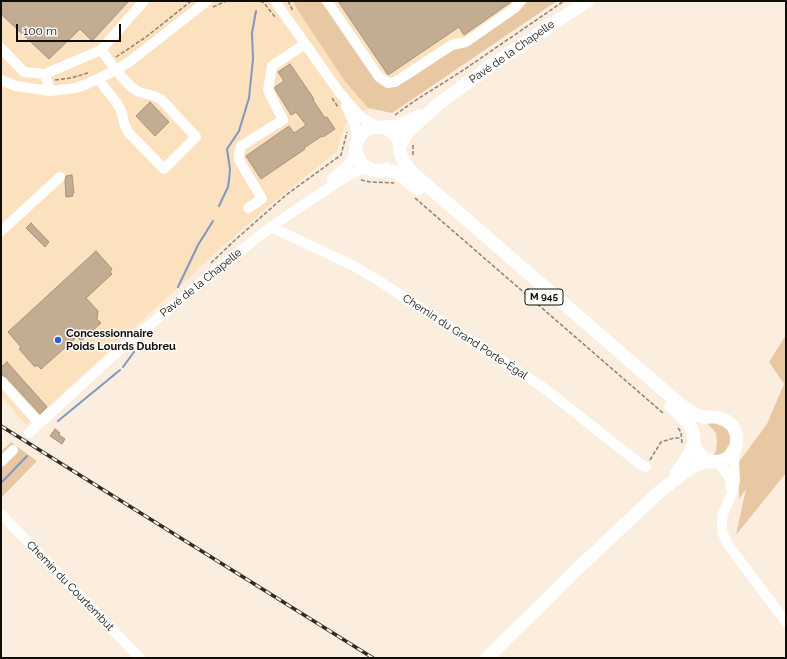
<!DOCTYPE html>
<html>
<head>
<meta charset="utf-8">
<style>
  body { margin:0 }
  #map { position:relative; width:787px; height:659px; overflow:hidden; background:#fbeede; font-family:Raleway,sans-serif }
  canvas { display:block }
  .frame { position:absolute; inset:0; border:2px solid #130c04; pointer-events:none }
  .scale { position:absolute; left:16px; top:24px; width:105px; height:18px; box-sizing:border-box; border:2px solid #130c04; border-top:0; padding-left:5px; font-size:12px; line-height:14px; white-space:nowrap; color:#130c04; -webkit-text-stroke:3px #fdfdfd; paint-order:stroke }
</style>
</head>
<body>
<div id="map">
<canvas width="787" height="659"></canvas>
<div class="frame"></div>
<div class="scale">100 m</div>
</div>
<script>
const ctx = document.querySelector('canvas').getContext('2d');
ctx.lineJoin = 'round';
function fill(path, color) { ctx.fillStyle = color; ctx.fill(path, 'evenodd'); }
const shape = rows => new Path2D(rows.map(r => 'M' + r).join(''));
function strokePath(path, color, width, dash) { ctx.strokeStyle = color; ctx.lineWidth = width; ctx.lineCap = dash ? 'butt' : 'round'; ctx.setLineDash(dash || []); ctx.stroke(path); }
function label(font, color, halo, rows, align = 'center') {
  ctx.font = font + ' Raleway,sans-serif'; ctx.lineWidth = 3; ctx.setLineDash([]); ctx.textBaseline = 'middle'; ctx.strokeStyle = halo; ctx.fillStyle = color; for (const [text, x, y, turn = 0] of rows) {
    ctx.save(); ctx.translate(x, y); ctx.rotate((+turn || 0) * Math.PI / 180); ctx.textAlign = isNaN(turn) ? turn : align; if (halo) ctx.strokeText(text, 0, 0); ctx.fillText(text, 0, 0); ctx.restore();
  }
}
const built = shape([
  [1,1,555,1,392,113,368,108,346,123,336,152,270,205,220,249,37,417,26,425,1,396]
]);
const green = shape([
  [293,1,323,1,324,4,369,71,381,84,395,85,410,79,524,1,557,1,392,113,368,108,344,80,297,9],
  [786,335,786,473,736,535,746,489,739,499,739,462,767,424,784,384,769,362],
  [711,422,726,425,733,439,724,455,713,456,716,451,717,442,716,433,708,424],
  [11,442,37,461,1,498,1,452]
]);
const stream = shape([
  [219,206,228,187,229,180,230,169,227,149,239,131,249,98,253,59,252,33,256,11],
  [178,287,198,245,213,221],
  [123,367,134,352],
  [58,421,120,370],
  [1,483,27,456]
]);
const building = shape([
  [1,1,129,1,92,41,80,29,49,59,1,14,1,1],
  [338,1,510,1,511,2,464,35,459,27,388,75,338,1],
  [290,64,314,99,313,100,325,118,327,117,335,129,323,137,322,136,304,148,305,149,261,179,246,156,289,126,294,133,306,125,296,112,291,115,275,89,275,87,284,81,278,72,290,64],
  [150,102,169,122,155,136,136,116,150,102],
  [72,175,74,193,72,193,73,196,66,197,65,181,66,176,72,175],
  [31,223,49,242,45,247,26,228,31,223],
  [96,251,112,269,110,272,112,274,86,298,98,311,97,319,101,323,81,341,77,337,41,369,37,365,35,367,19,349,21,347,8,332,96,251],
  [7,362,47,407,40,414,6,377,1,375,1,367,7,362],
  [55,429,60,433,59,435,65,439,62,444,50,436,55,429]
]);
const path = shape([
  [260,1,264,3,275,17],
  [288,1,293,11],
  [213,7,226,1],
  [116,57,146,37,191,1],
  [55,80,71,78,88,73],
  [332,98,338,107],
  [395,115,413,102,462,71,564,1],
  [413,155,413,143],
  [361,180,370,182,394,183],
  [415,198,663,413],
  [211,263,235,240,286,195,341,155,347,132],
  [678,428,681,432,682,443],
  [650,460,661,442,674,438,681,438]
]);
const minor = shape([
  [275,1,339,92,362,118,378,127],
  [327,1,379,77,388,83,395,82,452,45,466,42,515,8,521,1],
  [1,48,24,72,45,74,50,91],
  [45,74,101,50,144,1],
  [98,79,117,103,122,113,124,123,128,132,164,169,196,137,161,99,154,96,139,92,131,87,116,70,101,50],
  [1,80,16,86,50,91,76,88,87,84,116,70,129,62,207,1],
  [346,106,355,125,357,142],
  [332,179,350,163,356,149],
  [248,208,262,199,239,160,239,153,241,146,283,120,268,90,272,66,305,44],
  [271,227,352,265,373,277,544,388,640,464,646,467],
  [1,231,60,177],
  [1,381,39,423],
  [29,433,116,353,205,279,271,227,294,211,344,178,361,170,370,169],
  [736,447,734,461,735,481,733,490,723,514,722,520,722,532,729,546,786,622],
  [715,461,727,473,730,480,731,488],
  [1,462,13,450],
  [1,514,140,658]
]);
const major = shape([
  [383,127,389,130,396,136,399,143,400,150],
  [400,145,408,132,437,105,492,65,587,1],
  [400,153,405,164,415,175,682,406,693,413,702,417,716,417,725,420,733,426,737,437,736,446,729,457,721,461,705,462,695,466,685,472,658,493,573,573,487,658],
  [387,169,380,171,372,170,361,163,356,152,356,145,359,138,363,132,371,128,397,126,419,116],
  [380,171,396,172,418,189],
  [671,406,689,424,693,432,694,444,698,452,704,458,712,461],
  [676,474,689,455,694,442]
]);
const rail = shape([
  [1,426,373,658]
]);
const markers = [
  [58,340,4,"#2a5fcd"]
];
const shields = [
  [544,297,38]
];
const shieldNames = [
  ["M 945",544,297]
];
const streetNames = [
  ["Pavé de la Chapelle",512,52,-35],
  ["Pavé de la Chapelle",201,283,-39],
  ["Chemin du Grand Porte-Égal",465,337,33],
  ["Chemin du Courtembut",70,586,46]
];
const poiNames = [
  ["Concessionnaire",66,334],
  ["Poids Lourds Dubreu",66,347]
];
fill(built, '#fce1bf');
fill(green, '#e7c8a2');
strokePath(stream, '#8097c1', 2);
fill(building, '#c2ac92');
strokePath(building, '#a8937a', 1);
strokePath(path, '#8c8175', 1.5, [4, 2]);
strokePath(minor, '#fff', 10);
strokePath(major, '#fff', 13);
strokePath(rail, '#332b22', 3.5);
strokePath(rail, '#fdfdfd', 2, [6]);
for (const [x, y, r, color] of markers) { const dot = new Path2D(); dot.arc(x, y, r, 0, 2 * Math.PI); ctx.fillStyle = color; ctx.fill(dot); strokePath(dot, '#fdfdfd', 1.5); }
for (const [x, y, w] of shields) { const box = new Path2D(); box.roundRect(x - w / 2, y - 8, w, 16, 3); ctx.fillStyle = '#fdfdfd'; ctx.fill(box); strokePath(box, '#130c04', 1); }
label('bold 10px', '#130c04', null, shieldNames);
label('11px', '#130c04', '#fdfdfd', streetNames);
label('bold 11px', '#130c04', '#fdfdfd', poiNames, 'left');
</script>
</body>
</html>
